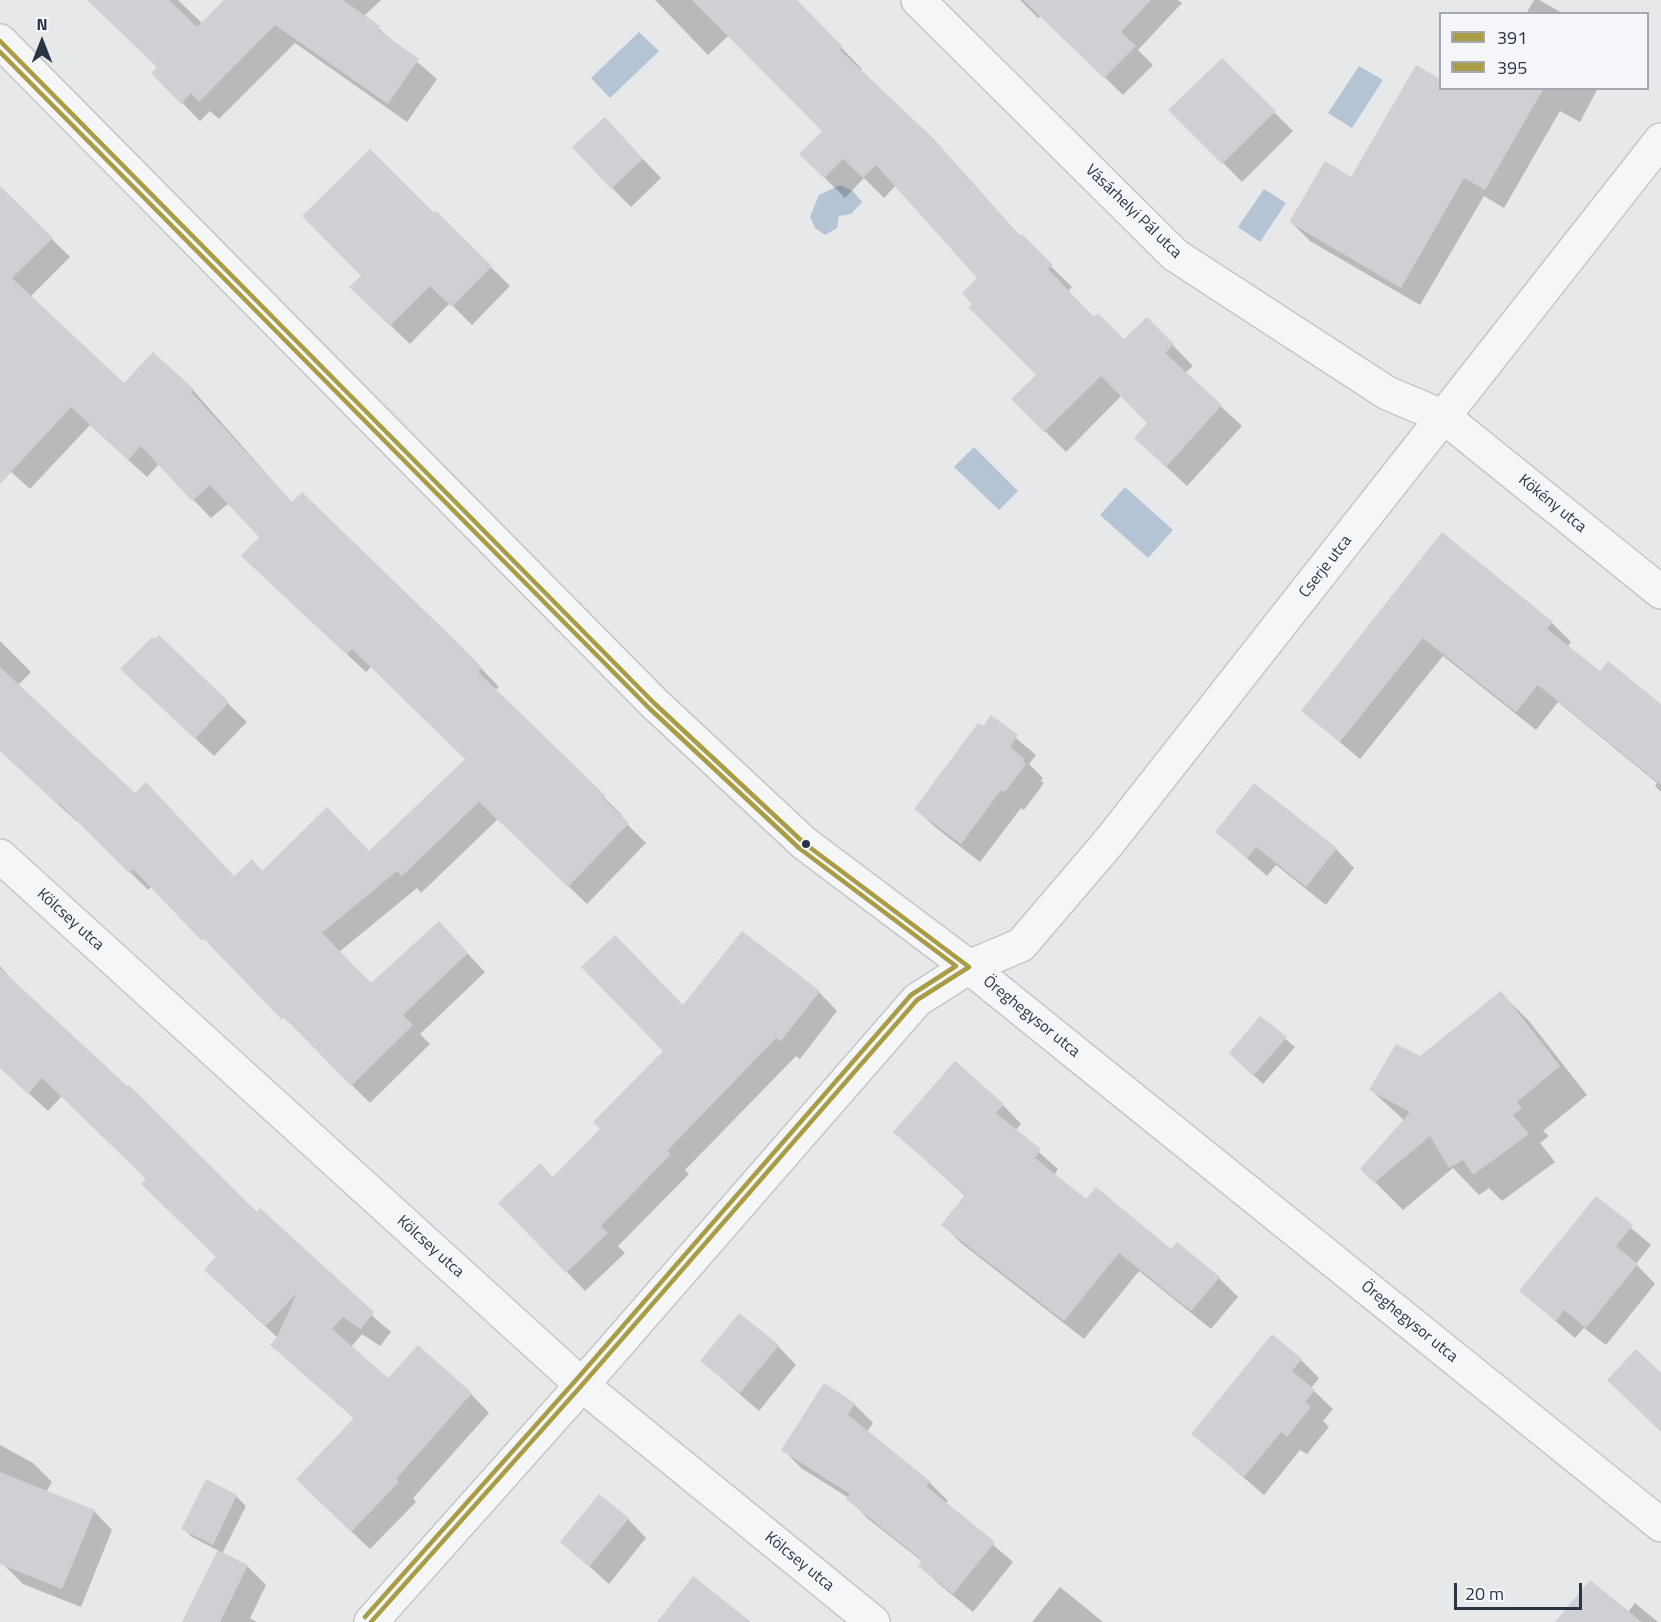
<!DOCTYPE html>
<html>
<head>
<meta charset="utf-8">
<style>
  body { margin:0 }
  #map { position:relative; width:1661px; height:1622px; overflow:hidden; background:#e6e8ea; font-family:"Titillium Web",sans-serif }
  canvas { display:block }
  .legend { position:absolute; left:1439px; top:12px; width:210px; height:78px; box-sizing:border-box; background:#f4f6f9; border:2px solid #a4a8b1; margin:0; padding:8px 10px; list-style:none; font-size:18px; color:#2b3445 }
  .legend li { display:flex; align-items:center; gap:12px; height:30px }
  .legend b { width:30px; border:2px solid #a4a8b1 }
  .north { position:absolute; left:12px; top:12px; width:60px; height:60px; -webkit-text-stroke:4px #f4f6f9; paint-order:stroke; rotate:0deg; font-size:16px; font-weight:700; line-height:24px; text-align:center; color:#2b3445 }
  .north::after { content:''; display:block; margin:auto; width:21px; height:27px; background:#2b3445; clip-path:polygon(50% 0,100% 100%,50% 72%,0 100%) }
  .scale { position:absolute; left:1454px; top:1583px; width:128px; height:27px; box-sizing:border-box; border:3px solid #2b3445; border-top:0; padding-left:8px; font-size:18px; line-height:21px; white-space:nowrap; color:#2b3445; -webkit-text-stroke:4px #f4f6f9; paint-order:stroke }
</style>
</head>
<body>
<div id="map">
<canvas width="1661" height="1622"></canvas>
<ul class="legend">
<li><b style="height:8px;background:#a89c44"></b>391</li>
<li><b style="height:8px;background:#a89c44"></b>395</li>
</ul>
<div class="north">N</div>
<div class="scale">20 m</div>
</div>
<script>
const ctx = document.querySelector('canvas').getContext('2d');
ctx.lineJoin = 'round';
function fill(path, color) { ctx.fillStyle = color; ctx.fill(path, 'evenodd'); }
const shape = rows => new Path2D(rows.map(r => 'M' + r).join(''));
function strokePath(path, color, width, dash) { ctx.strokeStyle = color; ctx.lineWidth = width; ctx.lineCap = dash ? 'butt' : 'round'; ctx.setLineDash(dash || []); ctx.stroke(path); }
function label(font, color, halo, rows, align = 'center') {
  ctx.font = font + ' "Titillium Web",sans-serif'; ctx.lineWidth = 4.5; ctx.setLineDash([]); ctx.textBaseline = 'middle'; ctx.strokeStyle = halo; ctx.fillStyle = color; for (const [text, x, y, turn = 0] of rows) {
    ctx.save(); ctx.translate(x, y); ctx.rotate((+turn || 0) * Math.PI / 180); ctx.textAlign = isNaN(turn) ? turn : align; if (halo) ctx.strokeText(text, 0, 0); ctx.fillText(text, 0, 0); ctx.restore();
  }
}
const water = shape([
  [639,32,659,51,610,98,591,78],
  [1359,66,1383,80,1352,128,1328,113],
  [840,185,853,191,862,202,851,214,839,216,837,228,825,235,815,228,810,217,819,195],
  [1264,189,1286,203,1260,242,1238,227],
  [974,447,1018,491,999,510,954,467],
  [1125,487,1173,530,1148,558,1100,515]
]);
const shadow = shape([
  [107,0,178,0,203,24,226,0,381,0,364,16,437,79,407,122,295,43,219,119,210,111,200,121,153,73,158,68],
  [655,0,795,0,862,69,860,71,953,161,1021,237,1072,287,1068,291,1095,319,1124,341,1147,319,1193,366,1185,373,1242,426,1187,486,1157,458,1150,423,1122,395,1066,452,1013,399,1038,375,974,304,980,278,896,185,884,198,864,178,845,198,822,175,824,131,729,35,708,55],
  [1020,0,1178,0,1182,3,1138,50,1153,65,1123,95,1041,16,1038,18],
  [1534,0,1539,0,1564,14,1526,14],
  [1222,60,1293,131,1242,182,1171,110],
  [1416,67,1440,81,1440,88,1598,88,1580,122,1560,111,1504,208,1484,196,1420,305,1310,241,1291,222,1351,179],
  [623,138,661,178,631,207,612,188],
  [0,188,70,257,14,313,0,301],
  [436,213,510,286,472,325,450,303,410,344,370,306],
  [0,366,124,385,193,390,293,504,479,666,499,687,495,690,622,815,620,817,646,843,587,904,498,819,421,893,417,888,339,952,371,985,457,942,485,972,420,1034,430,1044,370,1103,152,886,148,890,78,820,76,821,0,750,0,641,31,672,18,685,135,795,234,878,369,853,466,759,372,666,366,672,261,574,261,537,229,503,211,518,159,464,147,477,90,425,30,489,8,469,0,476],
  [1443,534,1552,623,1571,642,1567,647,1600,673,1661,706,1661,792,1655,786,1657,783,1558,702,1536,730,1443,656,1360,759,1303,711],
  [159,637,247,722,214,756,141,687,155,641],
  [991,717,1036,755,1029,764,1043,778,1041,781,1044,783,1024,810,1021,808,980,862,935,827,916,809],
  [1217,832,1336,849,1354,868,1326,905,1276,865,1267,876],
  [0,966,22,991,257,1215,391,1332,380,1346,362,1334,351,1347,389,1381,471,1394,489,1413,413,1498,416,1502,370,1549,316,1498,355,1419,291,1363,278,1338,224,1288,218,1257,148,1179,62,1096,48,1111,0,1067],
  [819,992,837,1011,800,1059,796,1056,685,1170,689,1174,618,1246,625,1253,585,1291,567,1272,553,1179,602,1129,665,1052,684,1007],
  [1501,993,1529,1021,1587,1095,1543,1131,1549,1136,1540,1143,1555,1162,1502,1201,1489,1188,1479,1195,1453,1168,1403,1210,1362,1169,1405,1121,1371,1090,1420,1058],
  [1261,1018,1295,1047,1263,1084,1231,1053],
  [1003,1105,1021,1124,1015,1131,1058,1169,1054,1175,1087,1201,1219,1278,1238,1297,1211,1329,1139,1271,1084,1339,961,1243,943,1225,965,1196,895,1132],
  [1596,1198,1651,1245,1636,1264,1655,1284,1606,1345,1584,1328,1575,1338,1521,1291],
  [778,1346,796,1365,759,1411,702,1361],
  [1301,1360,1319,1378,1311,1388,1333,1409,1323,1421,1329,1427,1307,1454,1300,1450,1264,1495,1193,1434],
  [825,1385,854,1404,873,1423,867,1432,929,1482,948,1501,946,1504,1013,1562,973,1612,939,1584,920,1566,923,1562,867,1518,849,1498,801,1468,783,1449],
  [0,1445,33,1463,52,1482,46,1492,94,1511,112,1530,81,1607,23,1584,4,1565,0,1529],
  [206,1481,237,1497,246,1506,222,1554,247,1566,266,1585,250,1618,257,1622,184,1622,219,1551,192,1537,183,1528],
  [628,1519,646,1538,609,1584,562,1542],
  [1060,1587,1103,1622,1032,1622],
  [1635,1603,1658,1622,1558,1622,1628,1612]
]);
const building = shape([
  [87,0,169,0,197,27,224,0,343,0,380,26,378,30,419,59,388,104,275,25,199,102,191,93,181,104,151,73,157,67],
  [692,0,797,0,843,47,840,50,933,138,1020,236,1022,234,1053,265,1048,269,1094,317,1098,313,1124,339,1147,317,1174,344,1165,353,1222,405,1166,467,1134,438,1147,423,1101,376,1044,432,1011,399,1036,375,968,307,972,304,962,293,977,278,876,165,863,178,843,159,824,178,799,154,822,131],
  [1023,0,1151,0,1121,32,1136,46,1104,78],
  [1222,58,1276,111,1222,164,1168,110],
  [1416,65,1440,79,1440,88,1544,88,1485,190,1464,178,1401,288,1289,222,1325,161,1351,177],
  [605,117,643,159,611,189,572,147],
  [370,149,434,213,436,211,492,266,452,307,430,286,390,326,349,287,361,276,302,216],
  [0,186,53,238,12,278,124,383,153,352,194,389,191,392,292,502,302,492,461,646,482,668,478,672,605,795,603,798,629,823,568,887,479,802,402,876,397,871,322,933,371,983,439,921,468,953,403,1015,413,1025,351,1086,284,1017,281,1019,204,939,202,941,133,869,129,873,59,803,57,804,0,751,0,667,135,793,146,782,234,876,252,859,262,871,327,807,369,851,465,759,352,649,347,655,241,556,259,537,210,485,192,501,141,446,128,460,71,407,0,484],
  [1442,532,1553,622,1547,629,1600,671,1608,661,1661,704,1661,785,1538,685,1516,712,1423,638,1340,742,1301,711],
  [159,635,229,702,195,739,120,669,152,637,155,639],
  [991,715,1018,735,1010,747,1025,759,1023,761,1026,764,1005,792,1001,790,961,844,914,809,978,723,983,726],
  [1254,783,1337,848,1306,887,1256,847,1248,858,1215,832],
  [742,931,820,991,781,1041,776,1038,667,1151,671,1154,601,1226,608,1233,566,1273,498,1203,540,1163,553,1177,600,1129,593,1122,663,1051,581,967,615,935,683,1005],
  [0,968,127,1086,129,1085,257,1212,260,1208,374,1312,361,1329,343,1317,332,1329,388,1378,418,1345,472,1393,396,1479,399,1482,351,1532,296,1479,354,1418,270,1345,277,1337,297,1293,266,1326,204,1270,216,1257,141,1184,146,1179,42,1078,28,1094,0,1068],
  [1501,991,1560,1066,1517,1102,1522,1108,1513,1115,1529,1134,1473,1175,1463,1160,1449,1168,1430,1136,1374,1183,1360,1169,1410,1112,1369,1090,1396,1044,1420,1056],
  [1260,1016,1287,1037,1253,1076,1229,1053],
  [955,1061,1004,1104,996,1113,1041,1149,1035,1158,1086,1199,1096,1187,1171,1249,1177,1242,1220,1277,1191,1311,1119,1253,1064,1321,941,1225,965,1195,893,1132],
  [1596,1196,1633,1225,1616,1246,1638,1264,1586,1328,1564,1310,1556,1321,1519,1291],
  [739,1313,779,1345,740,1393,700,1361],
  [1272,1334,1302,1359,1292,1371,1315,1390,1305,1402,1311,1407,1287,1437,1281,1432,1244,1477,1191,1434],
  [1636,1349,1661,1373,1661,1432,1607,1380],
  [824,1383,855,1403,848,1415,930,1481,926,1486,995,1542,953,1594,918,1566,922,1560,846,1499,850,1494,781,1450],
  [0,1472,95,1510,62,1589,0,1564],
  [206,1479,237,1495,213,1545,181,1529],
  [599,1494,629,1518,589,1567,560,1542],
  [218,1550,248,1565,220,1622,182,1622],
  [693,1576,751,1622,657,1622],
  [1590,1580,1642,1622,1555,1622]
]);
const minor = shape([
  [918,0,1175,255,1387,393,1444,417,1661,592],
  [0,41,654,703,804,843,969,967,1661,1525],
  [0,856,582,1385,873,1622],
  [371,1622,582,1385,917,1000,969,967,1021,945,1109,842,1661,140]
]);
const bus1 = shape([
  [0,41,654,703,804,843,969,967],
  [371,1622,582,1385,917,1000,969,967]
]);
const bus2 = shape([
  [0,52,649,708,799,848,956,966,911,995,576,1380,365,1617]
]);
const markers = [
  [806,844,5,"#2b3445"]
];
const streetNames = [
  ["Vásárhelyi Pál utca",1133,212,44],
  ["Kökény utca",1552,504,39],
  ["Cserje utca",1326,567,-52],
  ["Kölcsey utca",70,920,42],
  ["Öreghegysor utca",1031,1017,39],
  ["Kölcsey utca",430,1247,42],
  ["Öreghegysor utca",1409,1322,39],
  ["Kölcsey utca",799,1562,39]
];
fill(water, '#b4c4d5');
fill(shadow, '#0003');
fill(building, '#ced0d3');
strokePath(minor, '#c4c6c8', 36);
strokePath(minor, '#f5f6f7', 33);
strokePath(bus1, '#a89c44', 4.5);
strokePath(bus2, '#a89c44', 4.5);
for (const [x, y, r, color] of markers) { const dot = new Path2D(); dot.arc(x, y, r, 0, 2 * Math.PI); ctx.fillStyle = color; ctx.fill(dot); strokePath(dot, '#f4f6f9', 2); }
label('16px', '#2b3445', '#f4f6f9', streetNames);
</script>
</body>
</html>
